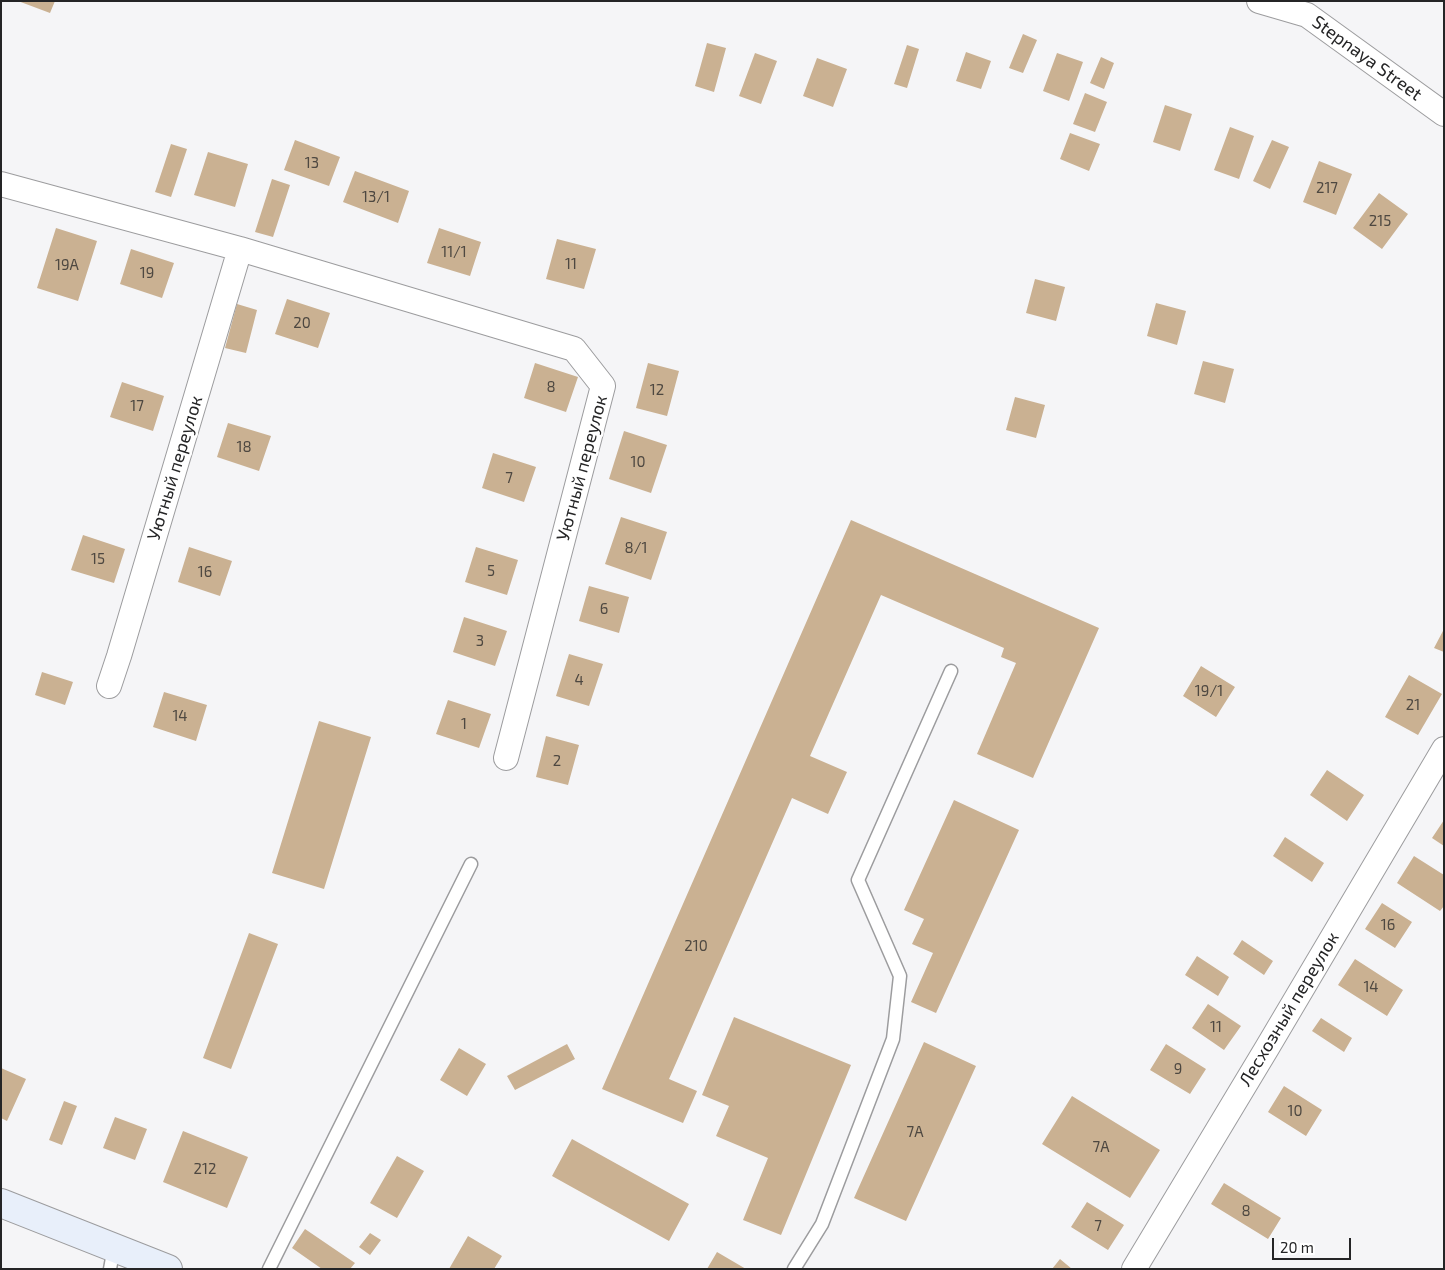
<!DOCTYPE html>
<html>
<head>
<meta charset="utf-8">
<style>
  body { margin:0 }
  #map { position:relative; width:1445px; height:1270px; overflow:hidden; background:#f5f5f7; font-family:"Exo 2",sans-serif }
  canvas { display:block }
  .frame { position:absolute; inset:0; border:2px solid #252526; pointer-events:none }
  .scale { position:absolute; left:1272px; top:1238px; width:79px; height:22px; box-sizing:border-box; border:2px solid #252526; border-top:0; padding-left:6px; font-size:15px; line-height:18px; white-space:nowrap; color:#252526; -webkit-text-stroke:4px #fff; paint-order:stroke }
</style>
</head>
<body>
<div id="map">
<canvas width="1445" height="1270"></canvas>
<div class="frame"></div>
<div class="scale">20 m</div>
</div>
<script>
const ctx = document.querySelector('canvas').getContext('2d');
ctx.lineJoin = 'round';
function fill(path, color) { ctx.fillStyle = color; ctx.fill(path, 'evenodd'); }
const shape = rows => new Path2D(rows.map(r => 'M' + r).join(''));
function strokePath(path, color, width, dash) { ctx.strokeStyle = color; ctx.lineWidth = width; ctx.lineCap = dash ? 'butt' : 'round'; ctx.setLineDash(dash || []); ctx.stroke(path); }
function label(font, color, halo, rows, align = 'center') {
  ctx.font = font + ' "Exo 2",sans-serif'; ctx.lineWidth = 5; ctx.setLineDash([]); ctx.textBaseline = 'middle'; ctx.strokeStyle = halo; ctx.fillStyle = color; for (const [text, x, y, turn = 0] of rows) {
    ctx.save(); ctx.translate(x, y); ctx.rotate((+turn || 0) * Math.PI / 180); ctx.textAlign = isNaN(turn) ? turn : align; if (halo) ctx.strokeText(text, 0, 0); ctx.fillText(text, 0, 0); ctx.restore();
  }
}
const building = shape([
  [18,1,55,1,50,13],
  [1023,34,1037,40,1023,73,1009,68],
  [707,43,726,48,714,92,695,86],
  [907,45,919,49,907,88,894,84],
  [966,52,991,61,981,89,956,81],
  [755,53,777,61,761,104,739,96],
  [1057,53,1083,62,1069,101,1043,91],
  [1101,57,1114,63,1104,89,1090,83],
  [817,58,847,69,833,107,803,96],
  [1085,93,1107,102,1095,132,1073,124],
  [1165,105,1192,114,1180,151,1153,142],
  [1230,127,1254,136,1239,179,1214,170],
  [1070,133,1100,144,1089,171,1060,159],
  [295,140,340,157,329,186,284,170],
  [1272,140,1289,147,1270,189,1253,181],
  [171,144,187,149,171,197,155,192],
  [208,152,248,164,235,207,194,195],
  [1319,161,1352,174,1336,215,1303,202],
  [355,171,409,191,398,223,343,202],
  [272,179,290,185,273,237,255,232],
  [1379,193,1408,214,1382,249,1353,228],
  [56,228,97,241,78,301,37,288],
  [439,228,481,242,470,276,427,263],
  [557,239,596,249,584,289,546,279],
  [131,249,174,263,162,298,120,284],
  [1035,279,1065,287,1056,321,1026,313],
  [287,299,330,313,318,348,275,334],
  [1156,303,1186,311,1177,345,1147,336],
  [237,304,257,310,246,353,225,348],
  [1203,361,1234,369,1225,403,1194,394],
  [535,363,578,377,566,412,524,398],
  [648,363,679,371,667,416,636,408],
  [122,382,164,396,153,431,110,417],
  [1015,397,1045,405,1036,438,1006,430],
  [228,423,271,436,259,471,217,457],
  [624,431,667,445,651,493,609,479],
  [493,453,536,467,524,502,482,488],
  [621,517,667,532,651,580,605,564],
  [851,520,1099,628,1033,778,977,754,1016,663,1001,657,1004,648,881,595,810,756,847,772,828,814,792,798,669,1079,697,1091,683,1123,602,1089],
  [83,535,125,549,114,583,71,570],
  [189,547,232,561,220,596,178,582],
  [476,547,518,560,507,595,465,582],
  [589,586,629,597,619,633,579,621],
  [464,617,507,631,495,666,453,652],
  [1444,629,1444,652,1434,648],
  [569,654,603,664,589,706,556,696],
  [1201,666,1235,687,1216,717,1183,696],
  [42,672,73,682,65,705,35,695],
  [1409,675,1442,694,1418,735,1385,717],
  [164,692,207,705,196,741,153,727],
  [448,700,491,714,479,748,436,734],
  [319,721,371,737,324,889,272,873],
  [546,736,579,745,568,785,536,777],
  [1327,770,1364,795,1347,821,1310,795],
  [954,800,1019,830,936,1013,911,1002,933,953,912,944,924,919,904,910],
  [1444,820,1444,846,1432,838],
  [1285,837,1324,863,1312,882,1273,856],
  [1414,856,1444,875,1444,906,1440,911,1397,883],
  [1382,903,1412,922,1395,948,1365,929],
  [249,933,278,944,231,1069,203,1058],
  [1242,940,1273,961,1264,975,1233,954],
  [1197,956,1229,977,1218,996,1185,975],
  [1355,959,1403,990,1387,1016,1338,985],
  [1208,1004,1241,1026,1224,1050,1192,1028],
  [734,1017,851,1065,781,1235,743,1220,768,1158,716,1136,729,1106,702,1095],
  [1321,1018,1352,1038,1344,1052,1312,1031],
  [924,1042,976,1066,906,1221,854,1198],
  [567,1044,575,1059,515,1090,507,1076],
  [1166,1044,1206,1069,1190,1094,1150,1070],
  [459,1048,486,1064,467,1096,440,1080],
  [1,1068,26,1079,7,1121,1,1118],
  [1284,1086,1322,1110,1306,1136,1268,1112],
  [1072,1096,1160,1150,1130,1198,1042,1144],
  [64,1101,77,1106,62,1145,49,1140],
  [115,1117,147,1129,135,1160,103,1148],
  [183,1131,248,1157,227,1208,163,1182],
  [572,1139,689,1204,669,1241,552,1176],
  [397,1156,424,1171,397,1218,370,1203],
  [1224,1183,1281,1218,1268,1239,1211,1204],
  [1087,1202,1124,1225,1108,1250,1071,1227],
  [305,1229,355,1263,350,1269,322,1269,292,1248],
  [370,1233,381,1240,370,1255,359,1247],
  [468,1236,502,1256,494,1269,449,1269],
  [717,1252,746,1269,707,1269],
  [1060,1259,1072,1269,1052,1269]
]);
const lane = shape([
  [110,1269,114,1247],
  [269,1269,471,864],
  [794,1269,822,1224,893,1039,900,976,858,880,951,671]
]);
const street = shape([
  [1259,1,1307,15,1444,114],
  [1,184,240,249,574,349,603,386,506,758],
  [109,686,119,656,240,249],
  [1134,1269,1267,1048,1444,749]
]);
const secondary = shape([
  [1,1203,168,1269]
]);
const numberNames = [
  ["13",312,163],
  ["217",1327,188],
  ["13/1",376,197],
  ["215",1380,221],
  ["11/1",454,252],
  ["11",571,264],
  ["19А",67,265],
  ["19",147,273],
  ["20",302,323],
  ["8",551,387],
  ["12",657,390],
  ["17",137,406],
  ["18",244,447],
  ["10",638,462],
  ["7",509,478],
  ["8/1",636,548],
  ["15",98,559],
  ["5",491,571],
  ["16",205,572],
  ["6",604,609],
  ["3",480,641],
  ["4",579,680],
  ["19/1",1209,691],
  ["21",1413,705],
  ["14",180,716],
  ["1",464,724],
  ["2",557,761],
  ["16",1388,925],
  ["210",696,946],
  ["14",1371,987],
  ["11",1216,1027],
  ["9",1178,1069],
  ["10",1295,1111],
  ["7А",915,1132],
  ["7А",1101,1147],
  ["212",205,1169],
  ["8",1246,1211],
  ["7",1098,1226]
];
const streetNames = [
  ["Stepnaya Street",1367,58,36],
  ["Уютный переулок",175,468,-73],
  ["Уютный переулок",582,468,-75],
  ["Лесхозный переулок",1289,1009,-59]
];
fill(building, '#cab192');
strokePath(lane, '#9c9c9e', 15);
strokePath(street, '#9c9c9e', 26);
strokePath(secondary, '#9c9c9e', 30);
strokePath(lane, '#fff', 12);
strokePath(street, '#fff', 24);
strokePath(secondary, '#e8effa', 28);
label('15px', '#4e4841', null, numberNames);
label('18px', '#252526', '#fff', streetNames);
</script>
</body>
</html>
